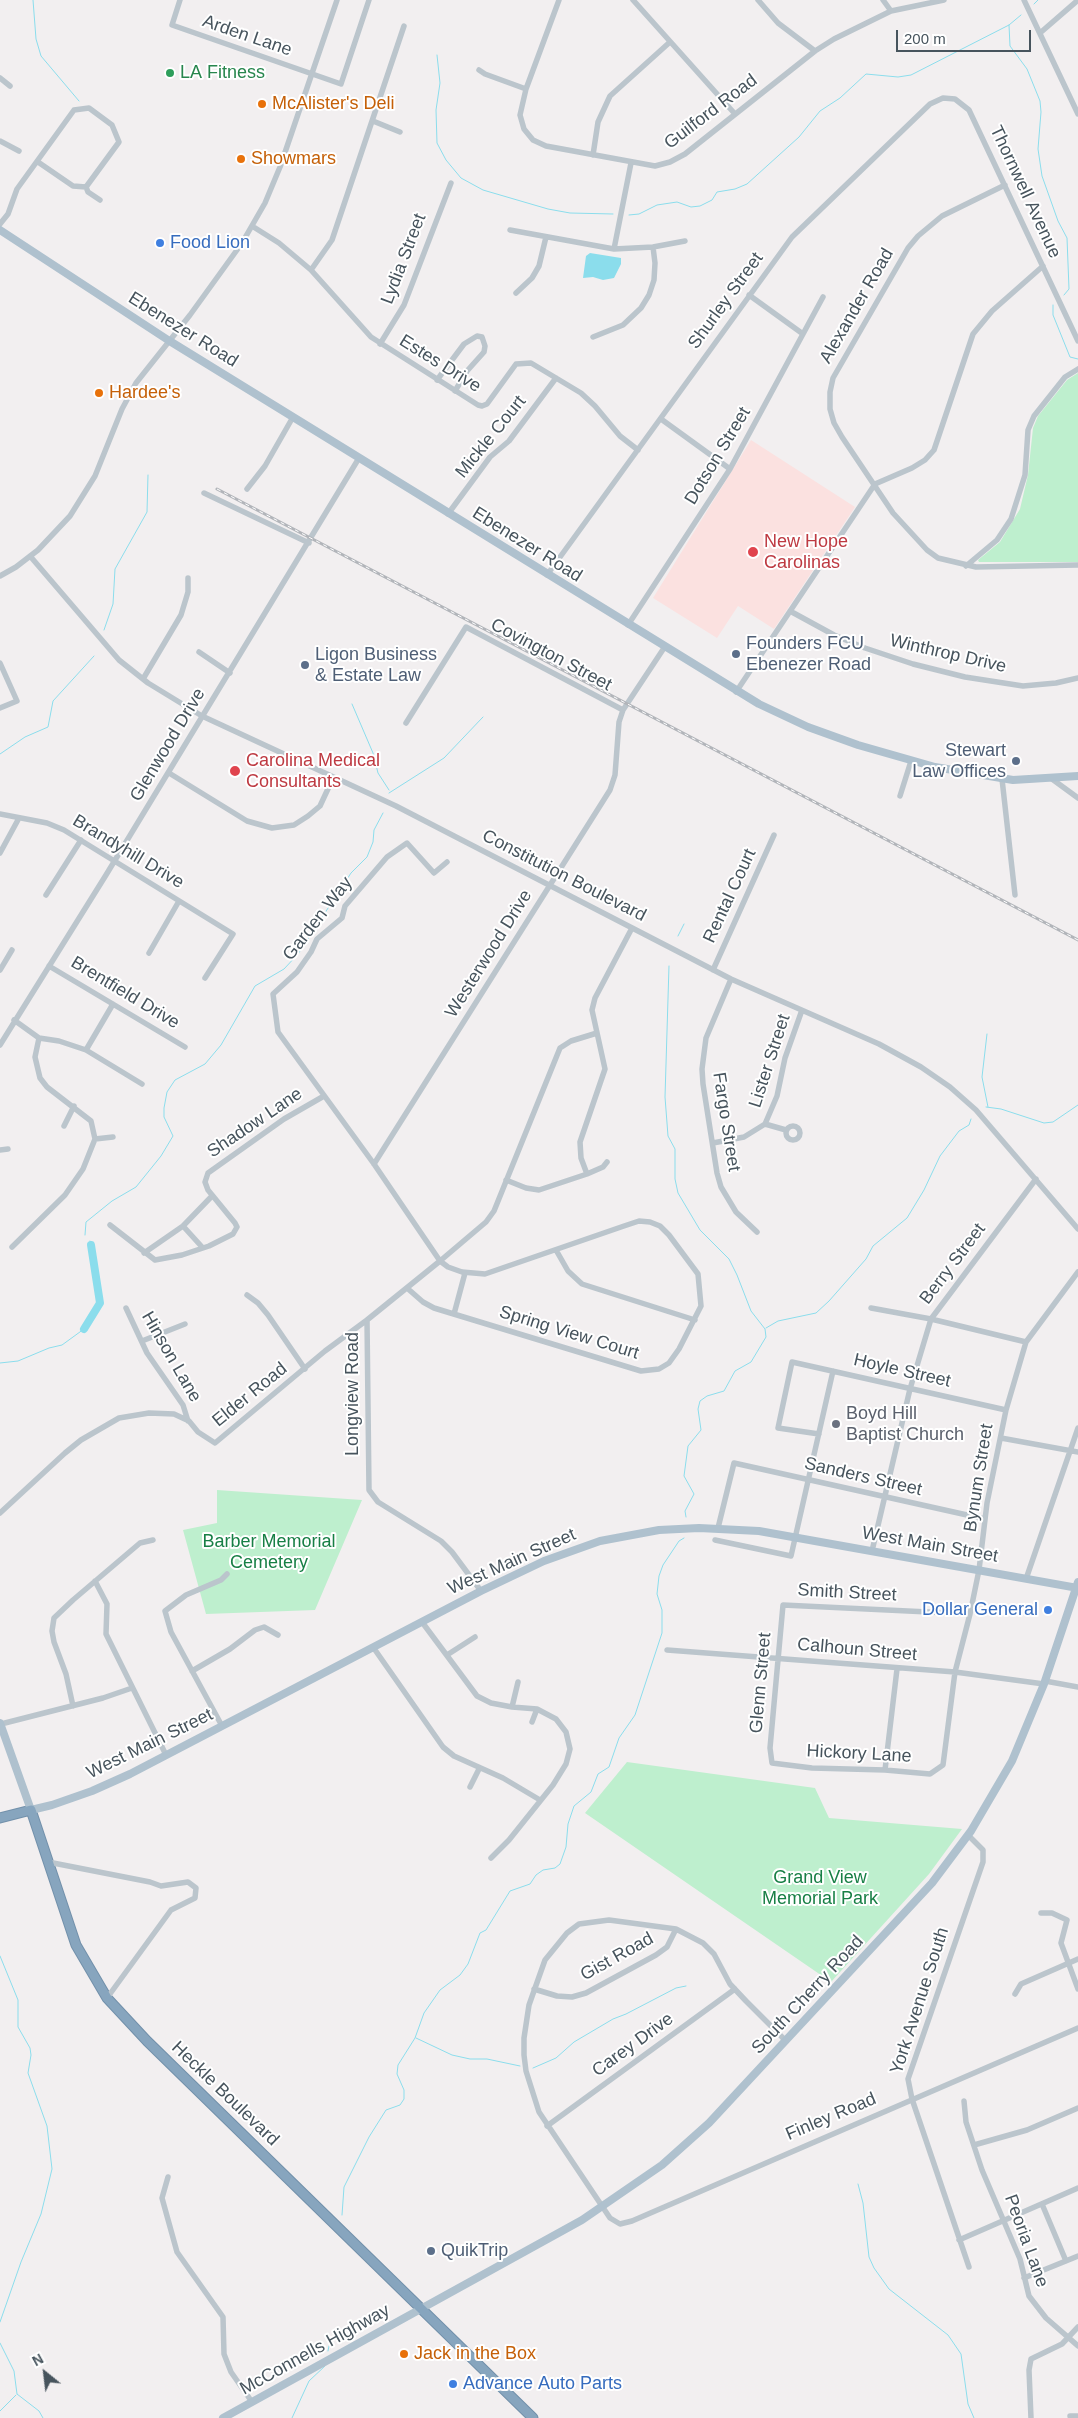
<!DOCTYPE html>
<html>
<head>
<meta charset="utf-8">
<style>
  body { margin:0 }
  #map { position:relative; width:1078px; height:2418px; overflow:hidden; background:#f2eff0; font-family:Helvetica,sans-serif }
  canvas { display:block }
  .north { position:absolute; left:20px; top:2348px; width:50px; height:50px; -webkit-text-stroke:4px #fff; paint-order:stroke; rotate:331deg; font-size:14px; font-weight:700; line-height:20px; text-align:center; color:#47545d }
  .north::after { content:''; display:block; margin:auto; width:18px; height:22px; background:#47545d; clip-path:polygon(50% 0,100% 100%,50% 72%,0 100%) }
  .scale { position:absolute; left:896px; top:30px; width:135px; height:22px; box-sizing:border-box; border:2px solid #47545d; border-top:0; padding-left:6px; font-size:15px; line-height:18px; white-space:nowrap; color:#47545d; -webkit-text-stroke:4px #fff; paint-order:stroke }
</style>
</head>
<body>
<div id="map">
<canvas width="1078" height="2418"></canvas>
<div class="north">N</div>
<div class="scale">200 m</div>
</div>
<script>
const ctx = document.querySelector('canvas').getContext('2d');
ctx.lineJoin = 'round';
function fill(path, color) { ctx.fillStyle = color; ctx.fill(path, 'evenodd'); }
const shape = rows => new Path2D(rows.map(r => 'M' + r).join(''));
function strokePath(path, color, width, dash) { ctx.strokeStyle = color; ctx.lineWidth = width; ctx.lineCap = dash ? 'butt' : 'round'; ctx.setLineDash(dash || []); ctx.stroke(path); }
function label(font, color, halo, rows, align = 'center') {
  ctx.font = font + ' Helvetica,sans-serif'; ctx.lineWidth = 4; ctx.setLineDash([]); ctx.textBaseline = 'middle'; ctx.strokeStyle = halo; ctx.fillStyle = color; for (const [text, x, y, turn = 0] of rows) {
    ctx.save(); ctx.translate(x, y); ctx.rotate((+turn || 0) * Math.PI / 180); ctx.textAlign = isNaN(turn) ? turn : align; if (halo) ctx.strokeText(text, 0, 0); ctx.fillText(text, 0, 0); ctx.restore();
  }
}
const medical = shape([
  [751,440,855,507,774,629,738,606,717,638,653,598]
]);
const green = shape([
  [1078,373,1078,562,979,562,978,560,1000,542,1020,509,1028,475,1033,428,1038,416,1067,380],
  [217,1490,362,1500,315,1610,206,1614,183,1530,217,1523],
  [627,1762,815,1788,829,1818,962,1829,929,1874,831,1982,585,1813]
]);
const water = shape([
  [590,253,621,258,621,264,614,278,603,280,593,277,583,278,586,256]
]);
const stream = shape([
  [33,0,36,39,41,56,79,101],
  [1034,4,1038,0],
  [1009,25,1010,46,1027,69,1040,101,1041,112,1038,149,1042,176,1058,221,1067,238,1069,289,1064,295],
  [437,55,440,83,436,110,437,143,446,160,461,178,483,190,548,209,570,213,613,214],
  [629,215,639,214,657,205,677,202,691,207,700,206,712,200,717,192,735,189,747,184,799,137,820,111,840,98,866,74,898,77,911,75,1009,25,1021,15],
  [1053,305,1053,315,1070,357,1078,359],
  [104,630,113,604,115,569,147,512,148,475],
  [352,704,373,753,378,773,389,790],
  [0,754,25,737,48,727,53,701,94,656],
  [389,793,444,758,483,717],
  [678,936,684,924],
  [669,966,665,1097,668,1136,675,1149,675,1179,678,1193,700,1230,729,1259,737,1275,751,1311,765,1329,766,1337,751,1362,735,1371,724,1391,707,1396,700,1401,698,1409,701,1430,688,1446,684,1476,694,1494,685,1511,686,1517],
  [987,1034,982,1077,988,1107],
  [986,1107,1001,1109,1044,1123,1053,1122,1078,1105],
  [85,1235,86,1222,112,1201,136,1187,161,1156,173,1136,164,1117,164,1108,167,1092,175,1080,205,1064,221,1045,255,986,284,969,298,954,351,873,367,857,373,842,374,830,383,813],
  [90,1241,91,1245],
  [766,1328,778,1321,816,1313,829,1301,866,1259,873,1246,907,1218,924,1190,940,1156,959,1131,969,1125,971,1119],
  [0,1363,18,1361,49,1348,62,1345,84,1329],
  [0,1956,18,2000,18,2027,30,2048,31,2055,28,2073,47,2126,52,2169,41,2214,21,2262,0,2322],
  [416,2038,452,2055,470,2059,487,2059,520,2066],
  [533,2068,556,2058,574,2042,613,2019,626,2014,676,1988,686,1986],
  [858,2184,863,2203,869,2257,874,2268,889,2289,948,2335,961,2354,968,2404,974,2418],
  [342,2215,344,2187,369,2137,386,2110,400,2105,404,2099,404,2090,397,2074,398,2065,415,2038,424,2013,440,1990,460,1975,468,1964,480,1933,486,1930,510,1891,530,1884,536,1875,543,1870,555,1868,560,1864,566,1847,568,1824,574,1806,591,1792,598,1774,609,1767,619,1738,635,1715,662,1633,662,1610,657,1594,659,1576,663,1565,679,1541,684,1538],
  [0,2343,14,2371,17,2394,39,2411,43,2418],
  [328,2351,329,2346],
  [0,2411,16,2395],
  [292,2418,309,2381,325,2366]
]);
const river = shape([
  [84,1329,100,1303,91,1245]
]);
const minor = shape([
  [180,0,172,25,341,84,369,0],
  [559,0,526,89,520,115,524,129,533,140,546,146,655,166,670,162,685,154,815,51,834,39,891,11,944,0],
  [633,0,735,114],
  [758,0,778,23,815,51],
  [883,0,891,11],
  [1024,0,1078,114],
  [1040,33,1078,0],
  [479,70,485,74,526,89],
  [0,78,10,86],
  [373,121,400,132],
  [0,141,19,151],
  [593,155,598,122,610,96,670,42],
  [1005,185,942,216,918,236,908,248,833,378,830,392,830,409,834,423,842,437,893,513,927,550,938,558,976,567,1078,565],
  [86,187,88,192,100,200],
  [0,224,8,214,17,189,74,110,89,108,112,125,119,142,86,187,73,186,38,162],
  [252,226,279,243,311,270,371,337,478,405,482,406,487,404,516,364,531,363,581,393,595,406,620,436,638,450],
  [510,230,614,249,653,247,685,241],
  [614,249,631,163],
  [311,270,332,240,404,26],
  [516,293,532,278,539,266,546,237],
  [749,295,803,334],
  [593,337,623,325,641,308,649,295,654,280,655,263,653,247],
  [380,344,404,305,451,183],
  [437,380,464,344,477,336,482,337,485,346,484,352,467,371,455,391],
  [661,419,730,469],
  [247,489,265,466,293,417],
  [204,493,309,543],
  [448,514,490,457,509,441,556,378],
  [30,556,119,660,148,683,202,716,396,806,731,979,879,1044,921,1067,950,1087,976,1110,1078,1229],
  [966,566,997,540,1011,519,1025,475,1028,430,1034,416,1065,377,1078,369],
  [547,575,792,237,930,104,943,98,955,99,969,110,1078,341],
  [0,576,16,567,38,550,70,516,95,476,122,409,136,383,190,315,242,243,265,203,280,167,337,0],
  [790,611,834,635,865,648,913,664,965,677,1023,686,1056,683,1078,678],
  [628,625,730,469,823,297],
  [199,652,230,673],
  [0,663,17,701,0,708],
  [143,679,181,615,188,592,188,578],
  [736,692,875,484,912,468,925,460,934,450,973,334,992,311,1043,266],
  [406,723,466,627,623,710],
  [169,773,247,821,272,828,294,825,308,816,320,806,333,778],
  [1002,779,1015,895],
  [1052,779,1078,798],
  [900,796,911,761],
  [0,814,47,823,64,830,233,934,205,978],
  [0,853,19,818],
  [447,862,434,873,407,843,387,857,345,906,342,918,317,939,311,952,297,972,273,994,278,1032,374,1164,440,1261,367,1320,369,1490,378,1502,441,1541,452,1552,481,1591],
  [46,895,81,840],
  [149,953,179,901],
  [49,966,185,1047],
  [0,970,12,950],
  [713,970,774,835],
  [731,979,706,1038,702,1069,703,1084,717,1173,721,1187,736,1212,757,1232],
  [14,1020,39,1038,59,1041,86,1050,142,1084],
  [0,1045,106,875,359,458],
  [86,1050,113,1004],
  [765,1124,786,1130],
  [64,1126,74,1106],
  '786 1133a7 7 0 1 1 14 0a7 7 0 1 1-14 0Z',
  [95,1139,113,1137],
  [713,1143,744,1137,765,1124,777,1096,785,1058,802,1010],
  [0,1150,8,1149],
  [374,1164,610,790,615,775,619,722,623,710,664,648],
  [587,1174,581,1158,580,1142,605,1069,592,1010,595,998,632,928],
  [506,1180,526,1188,539,1190,587,1174,603,1167,607,1162],
  [110,1225,155,1260,182,1255,209,1246,233,1234,237,1227,235,1223,208,1190,205,1182,208,1173,284,1119,324,1096],
  [183,1226,202,1247],
  [12,1247,65,1195,83,1169,95,1139,91,1121,47,1087,40,1078,35,1057,39,1038],
  [556,1250,568,1271,582,1284,695,1320],
  [144,1253,183,1226,212,1196],
  [407,1288,423,1302,434,1308,641,1371,659,1369,669,1363,679,1349,701,1306,698,1274,669,1235,660,1226,650,1222,639,1221,624,1226,485,1274,462,1272,448,1267,440,1261,486,1222,494,1211,560,1048,571,1041,597,1033],
  [247,1295,258,1303,268,1315,305,1369],
  [126,1308,147,1353,183,1405,188,1421],
  [871,1308,931,1319,1026,1342],
  [454,1314,465,1273],
  [142,1341,185,1324],
  [819,1434,778,1428,792,1362,1006,1410],
  [1001,1438,1078,1452],
  [0,1513,65,1453,81,1440,119,1418,149,1413,174,1414,189,1421,198,1432,215,1443,325,1351,367,1320],
  [718,1528,734,1463,985,1519],
  [715,1540,791,1556,833,1371],
  [872,1551,910,1389,931,1319,1036,1179],
  [1026,1579,1078,1428],
  [95,1581,107,1604,106,1634,166,1755],
  [970,1614,783,1605,770,1748,772,1763,812,1768,885,1770,930,1774,943,1765,955,1672,970,1614,979,1570,987,1503,1006,1410,1026,1342,1078,1272],
  [422,1622,477,1696,491,1703,512,1707,537,1709,556,1719,566,1732,570,1749,566,1764,553,1785,509,1840,491,1858],
  [373,1647,443,1747,454,1756,503,1778,540,1800],
  [667,1650,955,1672,1044,1684],
  [447,1655,475,1637],
  [192,1671,230,1649,255,1630,264,1627,278,1635],
  [1045,1681,1078,1687],
  [73,1706,66,1674,54,1642,52,1631,54,1618,73,1600,140,1543,153,1540],
  [512,1707,518,1682],
  [532,1722,537,1709],
  [1,1724,103,1698,132,1688],
  [222,1726,171,1632,165,1611,186,1595,221,1580,227,1574],
  [885,1770,897,1669],
  [470,1787,479,1769],
  [968,1835,983,1850,983,1862,908,2079,912,2099,969,2267],
  [48,1862,150,1882,161,1886,188,1882,196,1888,195,1898,171,1910,107,1998],
  [1041,1913,1052,1913,1067,1920,1061,1943,1078,1989],
  [534,1989,557,1996,572,1997,586,1993,656,1955,667,1947,676,1929],
  [1015,1994,1021,1984,1078,1959],
  [786,2041,746,2001,730,1984,714,1954,703,1943,676,1929,609,1920,579,1924,567,1933,545,1960,529,2005,524,2038,524,2055,526,2071,539,2112,610,2218,620,2224,632,2221,1078,2028],
  [964,2101,966,2122,982,2170,1020,2259,1029,2296,1046,2318,1078,2346],
  [547,2126,735,1989],
  [974,2145,1027,2130,1078,2108],
  [168,2177,162,2198,177,2252,223,2317,224,2354,231,2372,252,2402],
  [1042,2204,1066,2261],
  [959,2240,1078,2188],
  [1024,2278,1078,2256],
  [1070,2416,1078,2416],
  [1031,2418,1029,2370,1031,2359,1062,2344,1078,2327]
]);
const major = shape([
  [0,230,168,340,759,704,808,727,858,745,935,767,1013,780,1078,776],
  [0,1723,31,1810,52,1805,92,1791,130,1774,481,1591,544,1561,600,1541,659,1530,699,1528,759,1531,1078,1588],
  [223,2418,582,2220,662,2165,709,2123,932,1883,971,1831,1012,1761,1044,1684,1078,1582]
]);
const highway = shape([
  [0,1818,31,1810,76,1945,107,1998,147,2041,533,2418]
]);
const rail = shape([
  [217,489,1078,940]
]);
const markers = [
  [170,73,5,"#2e9e5b"],
  [262,104,5,"#e8710a"],
  [241,159,5,"#e8710a"],
  [160,243,5,"#3f7fe0"],
  [99,393,5,"#e8710a"],
  [753,552,6,"#e0444e"],
  [736,654,5,"#5c6f8a"],
  [305,665,5,"#5c6f8a"],
  [1016,761,5,"#5c6f8a"],
  [235,771,6,"#e0444e"],
  [836,1424,5,"#6b7280"],
  [1048,1610,5,"#3f7fe0"],
  [431,2251,5,"#5c6f8a"],
  [404,2354,5,"#e8710a"],
  [453,2384,5,"#3f7fe0"]
];
const streetNames = [
  ["Arden Lane",247,36,19],
  ["Guilford Road",711,112,-37],
  ["Thornwell Avenue",1025,192,65],
  ["Lydia Street",404,259,-69],
  ["Shurley Street",726,301,-54],
  ["Alexander Road",857,306,-60],
  ["Ebenezer Road",183,330,32],
  ["Estes Drive",440,364,32],
  ["Mickle Court",491,437,-51],
  ["Dotson Street",718,456,-59],
  ["Ebenezer Road",527,545,32],
  ["Winthrop Drive",948,654,13],
  ["Covington Street",551,655,28],
  ["Glenwood Drive",168,745,-59],
  ["Brandyhill Drive",128,852,31],
  ["Constitution Boulevard",564,876,27],
  ["Rental Court",730,896,-65],
  ["Garden Way",318,919,-52],
  ["Westerwood Drive",489,954,-58],
  ["Brentfield Drive",125,993,31],
  ["Lister Street",770,1061,-72],
  ["Fargo Street",726,1122,81],
  ["Shadow Lane",255,1123,-34],
  ["Berry Street",953,1264,-53],
  ["Spring View Court",569,1333,17],
  ["Hinson Lane",171,1357,60],
  ["Hoyle Street",902,1371,13],
  ["Longview Road",353,1394,-90],
  ["Elder Road",250,1395,-39],
  ["Sanders Street",863,1477,13],
  ["Bynum Street",979,1478,-81],
  ["West Main Street",930,1545,10],
  ["West Main Street",512,1562,-24],
  ["Smith Street",847,1593,3],
  ["Calhoun Street",857,1650,5],
  ["Glenn Street",761,1683,-85],
  ["West Main Street",150,1744,-26],
  ["Hickory Lane",859,1754,3],
  ["Gist Road",617,1957,-29],
  ["South Cherry Road",808,1995,-47],
  ["York Avenue South",920,2001,-72],
  ["Carey Drive",633,2045,-36],
  ["Heckle Boulevard",225,2094,44],
  ["Finley Road",831,2117,-23],
  ["Peoria Lane",1026,2241,70],
  ["McConnells Highway",315,2350,-29]
];
const leisureNames = [
  ["LA Fitness",180,73]
];
const foodNames = [
  ["McAlister's Deli",272,104],
  ["Showmars",251,159],
  ["Hardee's",109,393],
  ["Jack in the Box",414,2354]
];
const shopNames = [
  ["Food Lion",170,243],
  ["Dollar General",1038,1610,"right"],
  ["Advance Auto Parts",463,2384]
];
const healthNames = [
  ["New Hope",764,542],
  ["Carolinas",764,563],
  ["Carolina Medical",246,761],
  ["Consultants",246,782]
];
const serviceNames = [
  ["Founders FCU",746,644],
  ["Ebenezer Road",746,665],
  ["Ligon Business",315,655],
  ["& Estate Law",315,676],
  ["Stewart",1006,751,"right"],
  ["Law Offices",1006,772,"right"],
  ["QuikTrip",441,2251]
];
const worshipNames = [
  ["Boyd Hill",846,1414],
  ["Baptist Church",846,1435]
];
const parkNames = [
  ["Barber Memorial",269,1542],
  ["Cemetery",269,1563],
  ["Grand View",820,1878],
  ["Memorial Park",820,1899]
];
fill(medical, '#fbe1e0');
fill(green, '#beefce');
fill(water, '#8bddec');
strokePath(stream, '#8bddec', 1);
strokePath(river, '#8bddec', 8);
strokePath(highway, '#7290aa', 11);
strokePath(minor, '#bbc5cc', 5.5);
strokePath(major, '#afc1ce', 8);
strokePath(highway, '#87a5be', 9);
strokePath(rail, '#b2b5ba', 3);
strokePath(rail, '#fff', 1, [4]);
for (const [x, y, r, color] of markers) { const dot = new Path2D(); dot.arc(x, y, r, 0, 2 * Math.PI); ctx.fillStyle = color; ctx.fill(dot); strokePath(dot, '#fff', 2); }
label('18px', '#47545d', '#fff', streetNames);
label('18px', '#27864d', '#fff', leisureNames, 'left');
label('18px', '#c56008', '#fff', foodNames, 'left');
label('18px', '#366cbe', '#fff', shopNames, 'left');
label('18px', '#be3a42', '#fff', healthNames, 'left');
label('18px', '#4e5e75', '#fff', serviceNames, 'left');
label('18px', '#5b616d', '#fff', worshipNames, 'left');
label('18px', '#177f45', '#fff', parkNames);
</script>
</body>
</html>
